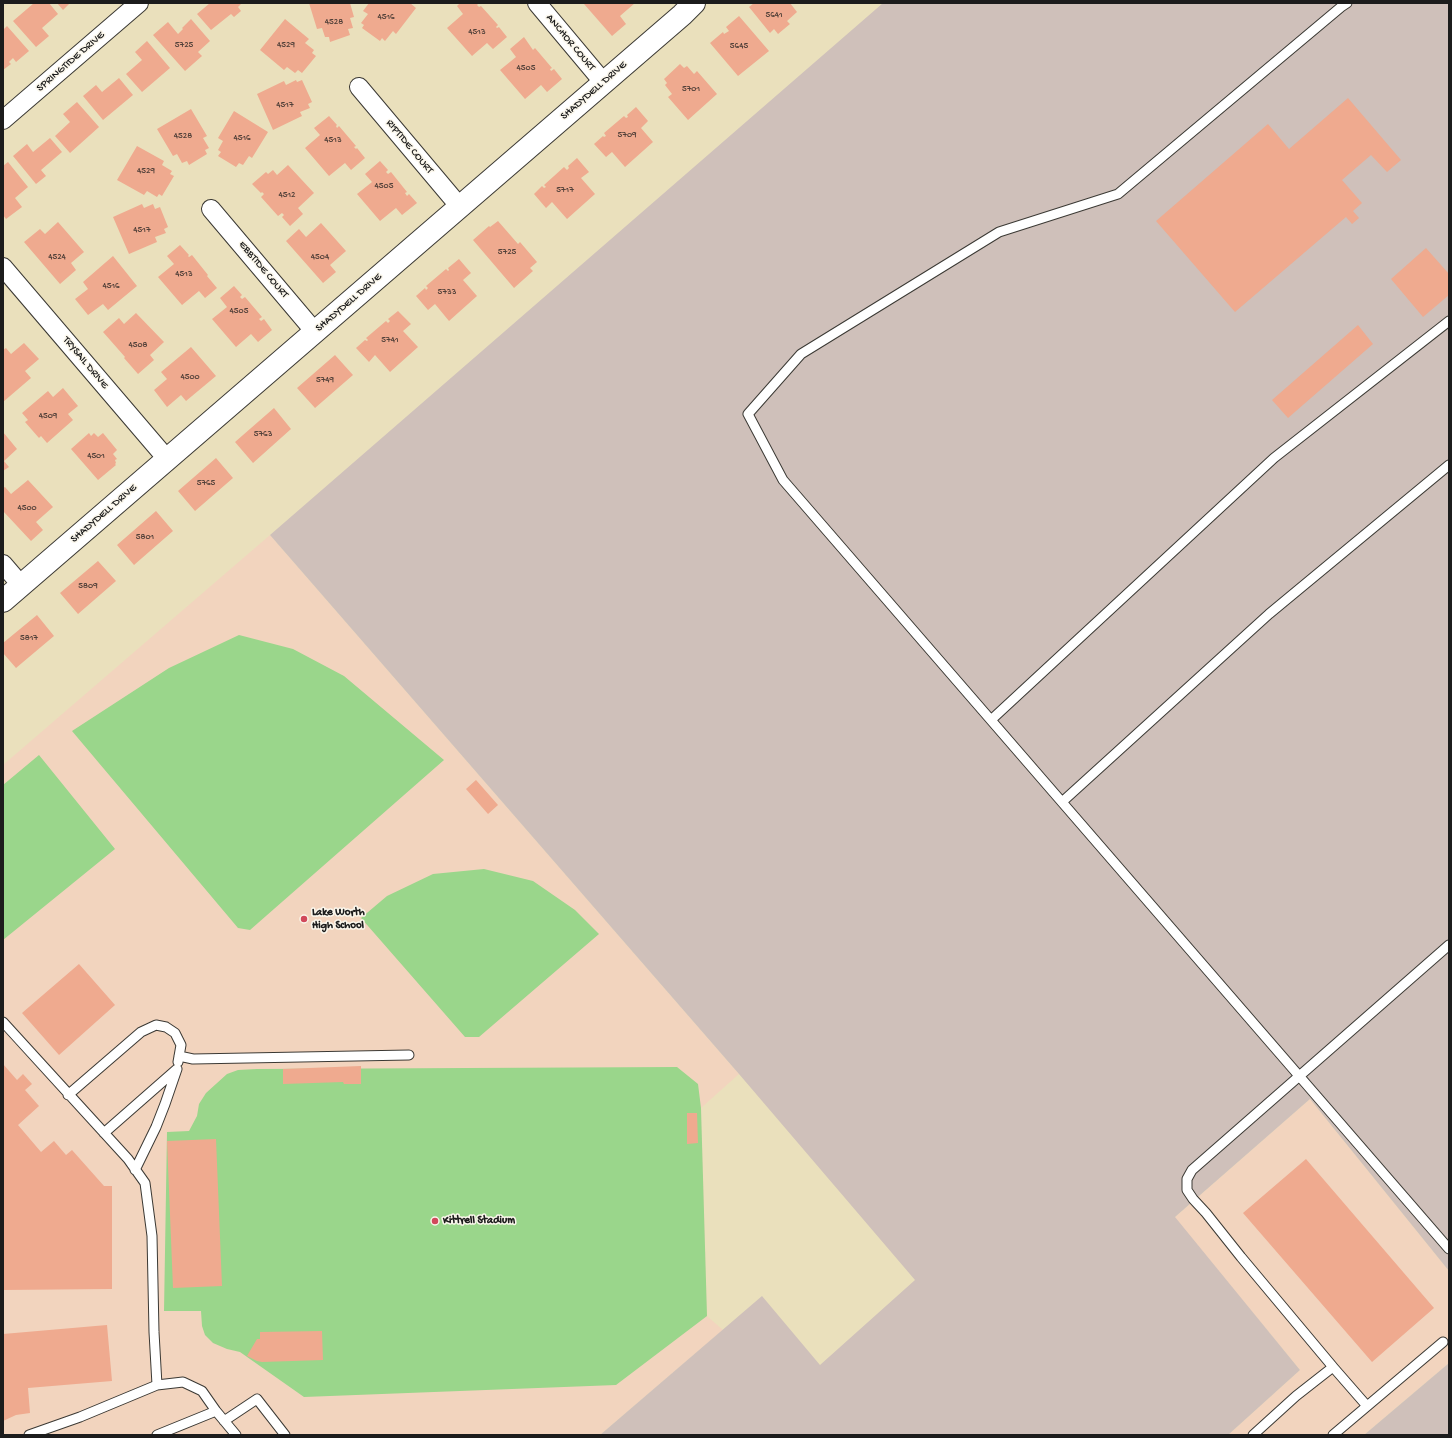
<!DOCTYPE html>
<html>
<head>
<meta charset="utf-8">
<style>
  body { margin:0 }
  #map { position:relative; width:1452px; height:1438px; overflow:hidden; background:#eae0bc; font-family:"Gochi Hand",sans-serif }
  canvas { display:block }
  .frame { position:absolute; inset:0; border:4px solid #1c1c1c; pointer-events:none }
</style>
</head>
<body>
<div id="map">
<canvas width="1452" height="1438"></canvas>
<div class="frame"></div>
</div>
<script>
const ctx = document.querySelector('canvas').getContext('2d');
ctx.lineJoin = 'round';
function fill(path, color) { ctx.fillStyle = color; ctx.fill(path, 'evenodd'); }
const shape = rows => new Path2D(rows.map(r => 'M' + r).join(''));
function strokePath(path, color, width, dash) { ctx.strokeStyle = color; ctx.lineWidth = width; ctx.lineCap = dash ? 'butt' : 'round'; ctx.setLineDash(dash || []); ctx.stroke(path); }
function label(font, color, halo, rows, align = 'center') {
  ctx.font = font + ' "Gochi Hand",sans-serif'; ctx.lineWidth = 3; ctx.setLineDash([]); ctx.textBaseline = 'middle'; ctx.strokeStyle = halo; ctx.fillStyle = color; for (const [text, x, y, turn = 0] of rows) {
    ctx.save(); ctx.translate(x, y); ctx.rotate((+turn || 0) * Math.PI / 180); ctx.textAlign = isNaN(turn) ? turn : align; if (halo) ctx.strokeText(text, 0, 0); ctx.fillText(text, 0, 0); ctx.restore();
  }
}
const built = shape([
  [270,535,739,1074,701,1108,707,1316,723,1330,600,1435,3,1435,3,765],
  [1310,1099,1449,1271,1449,1363,1364,1435,1228,1435,1300,1370,1174,1218]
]);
const industrial = shape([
  [883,3,1449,3,1449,1271,1310,1099,1175,1217,1300,1370,1228,1435,600,1435,762,1296,820,1365,915,1280,739,1074,270,535],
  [1449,1363,1449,1435,1364,1435]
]);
const green = shape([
  [239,635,293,649,344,676,444,760,250,930,238,928,72,731,169,668],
  [39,755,115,849,3,940,3,785],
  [484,869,533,881,575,910,599,934,479,1037,465,1037,361,918,387,896,433,874],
  [677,1067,698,1084,701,1108,707,1316,616,1385,304,1397,240,1352,227,1349,213,1343,205,1335,202,1326,201,1311,164,1311,167,1132,189,1131,197,1116,199,1104,206,1093,227,1074,238,1070,257,1069]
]);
const building = shape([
  [34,3,49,3,58,14,42,28,49,36,36,47,13,21],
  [57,3,70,3,63,10],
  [210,3,239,3,241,4,238,7,241,11,234,17,231,14,211,30,197,14],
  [309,3,350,3,354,17,350,18,353,28,348,29,350,35,330,42,329,37,325,37,322,28,317,29],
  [369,3,410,3,416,8,396,34,393,31,385,41,382,38,380,41,362,28,364,25,361,23,368,14,363,11],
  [460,3,478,3,478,4,477,5,479,7,481,6,498,25,496,27,497,28,499,27,507,37,493,49,487,43,472,56,447,28,463,14,457,6],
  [585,3,635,3,620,16,626,24,612,36,584,4],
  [754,3,790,3,797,12,787,21,790,24,778,34,774,29,770,33,749,7],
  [739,16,769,51,738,76,710,43,723,32,724,34,729,31,726,27],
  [191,19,210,41,198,52,202,56,185,71,153,35,168,22,178,34,183,29,182,28],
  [285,19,309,39,305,43,314,50,312,53,316,56,302,73,298,70,295,73,287,67,284,70,260,50],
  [7,26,29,51,16,62,13,58,9,62,11,64,3,70,3,30],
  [524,37,533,50,535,48,552,68,550,69,551,71,554,69,562,79,547,92,541,85,525,99,500,70,516,57,510,49],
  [147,41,170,68,142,92,126,74,142,60,135,52],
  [680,64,684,68,687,66,694,74,697,71,717,94,688,120,668,97,672,94,665,85,667,83,664,79],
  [119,78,133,95,103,120,83,96,96,85,102,92],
  [296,80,297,82,302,80,312,102,308,104,310,108,300,112,302,116,273,130,257,94,284,81,286,85],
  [1348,98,1401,160,1387,172,1371,155,1342,180,1362,203,1353,211,1359,218,1352,224,1346,217,1235,312,1156,221,1268,124,1289,149],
  [77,102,99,127,70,153,55,136,70,122,63,114],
  [636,107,648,121,641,128,653,142,625,167,612,152,606,157,594,144,603,136,604,137,606,136,604,133,624,116,626,118,628,117,627,115],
  [191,109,207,136,203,138,209,148,205,150,207,154,189,165,187,161,182,163,177,154,173,156,157,129],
  [234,111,268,132,252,158,249,156,243,165,239,163,236,167,218,156,221,152,218,150,223,141,218,138],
  [329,116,337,125,336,126,337,128,339,126,356,146,354,147,356,149,357,148,365,158,351,170,345,163,329,176,305,148,320,135,314,128],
  [50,138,62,152,41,170,46,176,36,184,13,156,27,144,33,152],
  [137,146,164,161,162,165,172,171,170,174,174,176,162,196,159,194,157,197,147,191,144,195,117,180],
  [577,158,589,172,581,178,595,194,567,219,552,202,546,208,534,194,542,186,544,188,546,187,544,185,564,167,567,170,569,168,568,166],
  [380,161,388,170,386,172,388,174,391,172,407,192,405,193,407,196,409,194,417,203,402,215,396,208,380,221,357,194,372,182,365,174],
  [8,162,28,187,15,198,22,207,6,219,3,215,3,166],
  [288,165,314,193,298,208,303,214,290,226,282,217,284,215,282,213,278,216,261,197,264,194,262,192,261,193,252,184,266,172,268,174,273,170,277,175],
  [142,204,144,208,153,204,155,209,160,207,168,227,164,229,166,233,155,237,157,242,129,254,113,217],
  [498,221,518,244,520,242,537,262,530,268,533,271,514,288,473,240,489,226,490,227],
  [58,222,84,252,71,263,76,270,60,284,24,242,40,229,45,234],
  [321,223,346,251,330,265,336,272,323,283,286,241,299,229,306,237],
  [180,245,189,255,188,256,189,257,192,255,208,275,207,276,217,288,205,298,199,291,182,305,158,277,174,264,167,256],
  [1426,248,1449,274,1449,295,1423,317,1391,279],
  [113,256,137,286,108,310,103,304,88,315,75,299,88,289,83,282],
  [459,259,471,273,463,280,477,296,449,321,435,304,428,310,416,296,425,288,426,290,428,288,426,286,446,269,448,271,449,270,448,268],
  [234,286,242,295,240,297,242,299,245,297,262,317,259,319,261,321,264,319,272,330,258,342,251,334,236,347,212,319,227,307,220,298],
  [398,311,411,324,403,331,418,347,390,372,375,355,369,362,356,348,365,340,367,341,368,340,366,338,386,321,388,323,390,321,388,319],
  [136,313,164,342,150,355,154,360,138,374,124,358,125,357,103,332,119,318,124,324],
  [1358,325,1373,344,1288,418,1272,400],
  [24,343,39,359,25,371,31,378,3,402,3,350,6,348,11,354],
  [191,347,216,376,186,401,181,395,167,407,154,390,167,379,161,372],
  [335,355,353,375,315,408,297,388],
  [63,388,78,406,68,414,73,420,47,443,41,436,39,438,25,422,28,420,22,413,48,391,53,397],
  [274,408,291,429,253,463,235,442],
  [3,432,17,449,4,461,9,467,3,471],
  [89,433,91,436,94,433,98,437,103,433,117,450,113,454,117,459,115,460,116,463,115,464,116,465,98,480,71,449],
  [216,458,233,478,195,511,178,491],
  [28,480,53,507,36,522,43,530,31,541,3,511,3,488,5,487,11,494],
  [156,511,173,531,134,565,117,545],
  [98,561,116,581,78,614,60,593],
  [37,615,54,636,16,668,3,653,3,643],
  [476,780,498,805,488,814,466,789],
  [79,964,115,1005,59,1055,22,1013],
  [3,1064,17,1080,23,1074,32,1084,25,1090,39,1106,18,1125,41,1152,54,1141,66,1155,72,1150,104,1186,112,1186,112,1289,3,1290],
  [361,1066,361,1084,344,1084,343,1082,283,1084,283,1069],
  [687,1113,697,1113,698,1143,687,1144],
  [216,1139,222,1286,173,1288,167,1141],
  [1306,1159,1434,1308,1372,1362,1243,1213],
  [107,1325,112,1381,28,1388,30,1413,16,1415,3,1421,3,1334],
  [322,1331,323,1360,262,1362,257,1361,247,1356,257,1339,260,1339,260,1332]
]);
const service = shape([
  [1347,3,1341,7,1118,194,999,232,801,354,748,414,783,480,1449,1249],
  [991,720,1274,458,1449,321],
  [1062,802,1269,614,1449,465],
  [3,1022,128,1159,145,1183,152,1236,154,1332,157,1385],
  [179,1056,193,1059,409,1055],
  [68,1095,141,1032,156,1025,166,1027,175,1033,181,1045,178,1062],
  [104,1133,177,1069,165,1104,156,1127,135,1170],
  [1333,1367,1241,1257,1206,1213,1193,1199,1187,1190,1187,1179,1192,1170,1449,945],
  [224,1421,257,1399,285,1435],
  [29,1435,80,1417,157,1385,183,1382,202,1391,216,1411,236,1435],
  [157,1435,216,1411],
  [1253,1435,1296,1396,1333,1367,1367,1406],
  [1333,1435,1443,1342]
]);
const minor = shape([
  [537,3,604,83],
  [359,87,460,207],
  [3,120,139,3],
  [211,209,315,332],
  [3,267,167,459],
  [3,564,21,585]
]);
const tertiary = shape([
  [3,601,682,15,694,3]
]);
const markers = [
  [304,919,4,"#d1495b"],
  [435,1221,4,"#d1495b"]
];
const numberNames = [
  ["5641",774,16],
  ["4516",386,18],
  ["4528",334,23],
  ["4513",477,33],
  ["5725",184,46],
  ["4529",286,46],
  ["5645",739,47],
  ["4505",526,69],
  ["5701",691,90],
  ["4517",285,106],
  ["5709",627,136],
  ["4528",183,137],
  ["4516",242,139],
  ["4513",333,141],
  ["4529",146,172],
  ["4505",384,187],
  ["5717",565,191],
  ["4512",287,196],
  ["4517",142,231],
  ["5725",507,253],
  ["4524",57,258],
  ["4504",320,258],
  ["4513",184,275],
  ["4516",111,287],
  ["5733",447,293],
  ["4505",239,312],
  ["5741",390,341],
  ["4508",138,346],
  ["4500",190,378],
  ["5749",325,381],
  ["4509",48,417],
  ["5763",263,435],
  ["4501",96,457],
  ["5765",206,484],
  ["4500",27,509],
  ["5801",145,538],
  ["5809",88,587],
  ["5817",29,639]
];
const streetNames = [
  ["ANCHOR COURT",570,43,50],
  ["SPRINGTIDE DRIVE",71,62,-41],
  ["SHADYDELL DRIVE",594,91,-41],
  ["RIPTIDE COURT",409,147,50],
  ["EBBTIDE COURT",263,270,50],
  ["SHADYDELL DRIVE",349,303,-41],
  ["TRYSAIL DRIVE",85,363,50],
  ["SHADYDELL DRIVE",104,514,-41]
];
const poiNames = [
  ["Lake Worth",312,913],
  ["High School",312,926],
  ["Kittrell Stadium",443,1221]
];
fill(built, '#f2d4be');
fill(industrial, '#cfc0ba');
fill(green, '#9ad68b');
fill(building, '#efaa8f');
strokePath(service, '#3b3934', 11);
strokePath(minor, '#3b3934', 20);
strokePath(tertiary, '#3b3934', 24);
strokePath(service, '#fff', 9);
strokePath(minor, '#fff', 18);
strokePath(tertiary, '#fff', 22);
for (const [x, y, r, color] of markers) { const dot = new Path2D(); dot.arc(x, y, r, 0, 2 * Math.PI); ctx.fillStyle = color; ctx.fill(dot); strokePath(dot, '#fbf7ec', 1.5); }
label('9px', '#514039', null, numberNames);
label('11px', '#1c1c1c', '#fbf7ec', streetNames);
label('bold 11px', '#1c1c1c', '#fbf7ec', poiNames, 'left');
</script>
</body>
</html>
